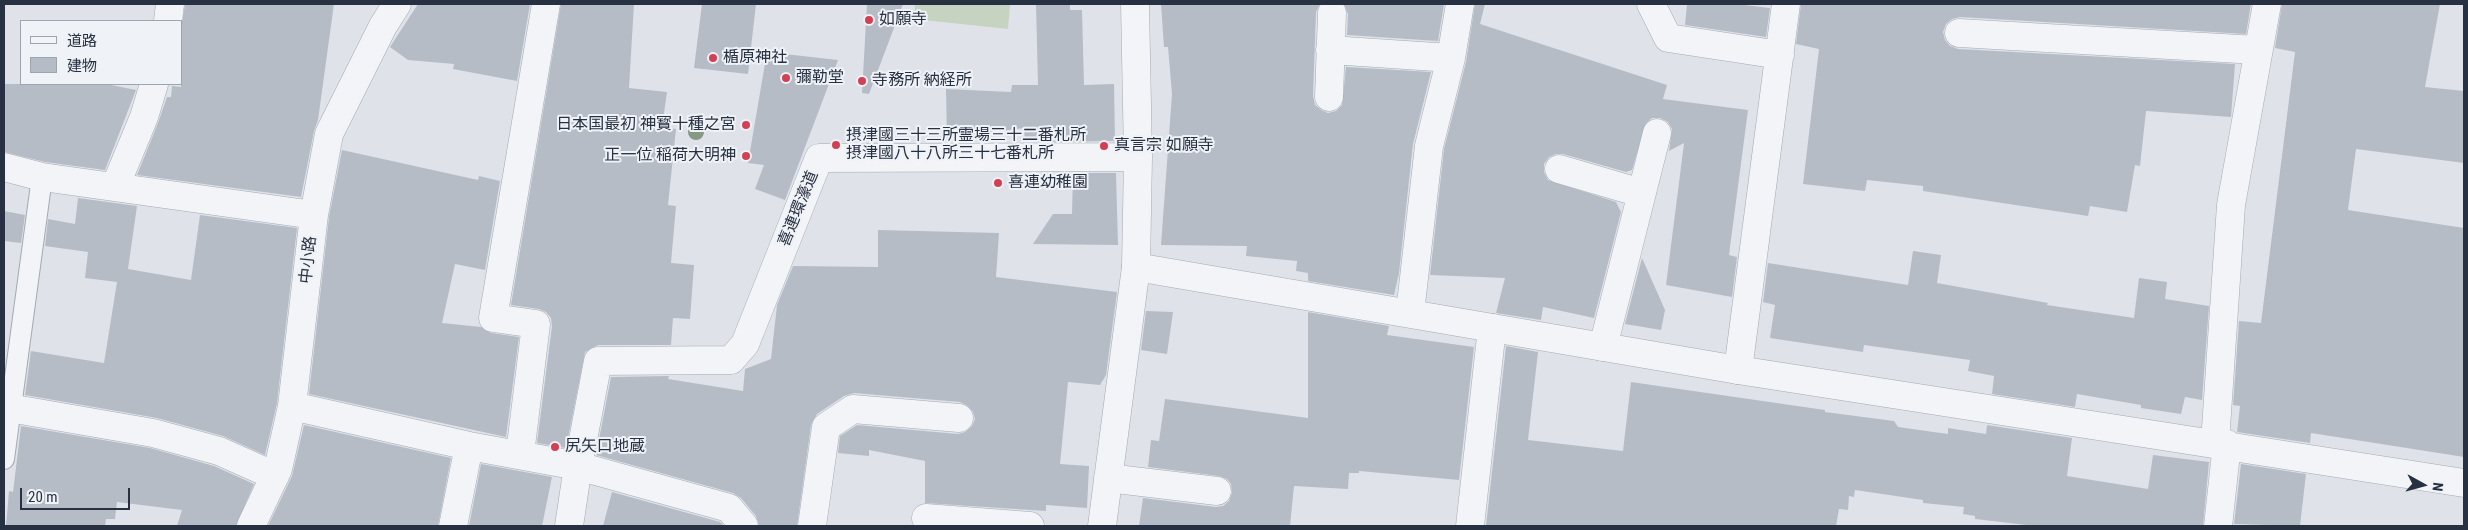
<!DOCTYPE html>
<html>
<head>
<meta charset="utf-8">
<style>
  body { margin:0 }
  #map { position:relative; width:2468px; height:530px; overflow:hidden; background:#dfe3e9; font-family:"Roboto Condensed","Noto Sans JP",sans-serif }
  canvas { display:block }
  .frame { position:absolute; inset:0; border:5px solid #283141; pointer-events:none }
  .legend { position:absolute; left:20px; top:20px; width:162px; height:65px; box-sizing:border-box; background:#eff2f6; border:1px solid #9fa5ae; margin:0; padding:6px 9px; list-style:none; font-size:15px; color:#283141 }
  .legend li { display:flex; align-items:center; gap:10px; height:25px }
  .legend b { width:25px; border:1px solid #9fa5ae }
  .north { position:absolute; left:2398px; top:460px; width:50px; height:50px; -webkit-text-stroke:4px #eff2f6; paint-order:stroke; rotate:97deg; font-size:14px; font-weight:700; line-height:20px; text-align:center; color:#283141 }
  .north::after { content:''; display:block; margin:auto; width:18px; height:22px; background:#283141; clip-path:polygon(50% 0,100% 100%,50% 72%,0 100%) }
  .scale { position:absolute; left:20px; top:488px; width:110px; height:22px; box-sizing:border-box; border:2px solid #283141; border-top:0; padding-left:6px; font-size:15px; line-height:18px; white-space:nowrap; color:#283141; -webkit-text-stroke:4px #eff2f6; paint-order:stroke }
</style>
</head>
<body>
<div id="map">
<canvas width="2468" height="530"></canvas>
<div class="frame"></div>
<ul class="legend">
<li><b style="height:6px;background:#f2f4f7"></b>道路</li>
<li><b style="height:14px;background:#b6bcc6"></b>建物</li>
</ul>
<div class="north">N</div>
<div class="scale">20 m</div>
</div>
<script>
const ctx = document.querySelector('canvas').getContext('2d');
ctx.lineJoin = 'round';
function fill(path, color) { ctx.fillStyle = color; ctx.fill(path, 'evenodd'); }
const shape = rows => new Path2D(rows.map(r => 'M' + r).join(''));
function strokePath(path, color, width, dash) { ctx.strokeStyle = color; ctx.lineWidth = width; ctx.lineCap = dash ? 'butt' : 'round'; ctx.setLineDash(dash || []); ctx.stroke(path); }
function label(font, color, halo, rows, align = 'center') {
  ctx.font = font + ' "Roboto Condensed","Noto Sans JP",sans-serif'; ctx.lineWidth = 4; ctx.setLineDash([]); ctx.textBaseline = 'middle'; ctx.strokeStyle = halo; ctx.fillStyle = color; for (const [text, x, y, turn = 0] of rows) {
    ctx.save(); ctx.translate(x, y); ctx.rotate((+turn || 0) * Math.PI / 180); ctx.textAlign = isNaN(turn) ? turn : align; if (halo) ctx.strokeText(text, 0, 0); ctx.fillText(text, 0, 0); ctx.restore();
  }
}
const green = shape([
  [915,4,1010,4,1008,29,914,19]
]);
const building = shape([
  [185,4,334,4,318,120,314,131,301,197,137,175,158,123,167,97,171,97,172,86,181,87,181,29],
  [418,4,530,4,517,81,453,69,454,64,408,60,390,47],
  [561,4,634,4,629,88,667,92,662,127,676,129,668,205,676,206,671,263,694,265,690,319,673,318,671,345,598,345,585,352,566,448,537,443,552,326,551,318,546,312,539,309,511,305],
  [702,4,756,4,748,74,694,68],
  [867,4,903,4,869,94,862,93],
  [1036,4,1070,4,1070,10,1082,10,1084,85,1114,84,1115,141,1025,142,1024,128,947,138,946,89,1011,92,1012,85,1038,85],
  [1161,4,1320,4,1316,12,1313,96,1315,105,1321,110,1328,113,1336,111,1342,105,1346,67,1431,72,1413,144,1399,273,1394,295,1308,281,1308,273,1296,271,1297,261,1246,256,1247,246,1161,245,1172,94,1168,47,1164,47],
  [1344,4,1444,4,1438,41,1347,35,1348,14],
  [1475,4,1485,4,1480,24,1667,85,1663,99,1748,110,1729,255,1737,257,1732,297,1666,285,1684,143,1669,151,1672,129,1668,122,1660,118,1652,118,1646,123,1632,170,1626,172,1563,154,1556,154,1549,157,1544,164,1544,172,1548,180,1616,202,1621,212,1594,318,1543,307,1541,320,1496,313,1505,278,1430,275,1444,149,1466,62],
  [1687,4,1735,4,1770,8,1766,37,1685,25],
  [1801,4,2251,4,2246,34,1960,17,1952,19,1946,24,1943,32,1945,40,1950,46,1958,49,2235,64,2231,117,2146,111,2140,166,2135,165,2127,212,2090,206,2088,216,1923,191,1923,186,1867,180,1865,191,1803,184,1819,49,1796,44],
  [2282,4,2440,4,2425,87,2464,91,2464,163,2356,149,2348,210,2464,228,2464,457,2311,433,2310,443,2237,432,2240,406,2233,405,2239,321,2261,323,2295,52,2275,48],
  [767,52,838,60,785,200,755,189,764,165,748,163],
  [4,84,106,84,136,90,105,170,45,162,4,152],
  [342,150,478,180,479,176,500,181,485,270,455,264,442,323,481,327,491,333,519,337,506,437,309,394,329,217],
  [1073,173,1116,173,1118,245,1033,244,1053,214,1072,214],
  [78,198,137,206,128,269,191,280,200,215,297,228,277,403,265,455,223,436,157,418,25,395,31,351,104,363,117,282,85,278,88,252,45,246,48,219,75,224],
  [4,211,25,215,21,243,4,241],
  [878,230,999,233,996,277,1117,292,1106,375,1100,385,1068,382,1060,464,1089,466,1087,508,1046,505,1046,511,925,503,925,461,869,450,869,456,838,453,840,436,857,425,958,434,965,432,972,426,975,419,973,412,968,406,960,402,854,393,844,396,817,414,811,425,797,526,759,526,756,516,741,498,733,493,596,455,611,377,669,376,668,379,743,391,745,369,771,359,777,305,793,266,878,267],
  [1913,251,1941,255,1937,283,2048,303,2047,305,2134,318,2139,278,2167,282,2165,299,2209,306,2202,400,2185,397,2181,414,2141,408,2141,405,2077,394,2075,407,1992,394,1994,376,1968,371,1970,360,1864,345,1863,352,1770,338,1775,305,1763,302,1768,263,1908,285],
  [1642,258,1665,310,1661,330,1625,324],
  [1146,311,1173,312,1167,354,1141,350],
  [1308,312,1389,326,1387,335,1474,347,1459,480,1359,471,1359,473,1349,473,1348,489,1294,486,1290,526,1139,526,1143,498,1216,507,1223,506,1229,501,1232,493,1231,484,1227,479,1219,476,1148,467,1151,440,1159,441,1165,399,1308,418],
  [1506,346,1538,352,1528,440,1623,451,1631,382,1825,410,1825,412,1894,421,1898,427,1948,434,1948,428,1986,434,1987,425,2072,438,2067,476,2148,489,2153,455,2209,462,2203,526,2035,526,1975,519,1975,516,1963,514,1964,507,1923,503,1923,500,1855,490,1854,497,1849,496,1848,510,1839,509,1836,526,1486,526],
  [304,425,451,458,438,526,268,526,292,476],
  [21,426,150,448,214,466,254,484,236,526,177,526,182,510,117,502,115,519,106,519,105,526,6,526,9,491,13,492],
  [481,464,552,477,542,526,469,526],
  [2241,464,2306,474,2300,526,2234,524],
  [612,492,720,522,724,526,603,526]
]);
const service = shape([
  [4,459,42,177]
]);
const minor = shape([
  [1651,4,1668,38,1780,55],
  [168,21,170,4],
  [1959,33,2257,50],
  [1330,50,1451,58],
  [1329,97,1332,13],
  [4,167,42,177,314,215],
  [1559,169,1641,193],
  [115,187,144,117,154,84],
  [1410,313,1429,146,1451,58,1460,4],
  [1603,347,1657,133],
  [1738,370,1786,4],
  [292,406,469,446,578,466,729,508,744,526],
  [9,408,153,433,219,451,275,476],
  [2215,443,2231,205,2267,4],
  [520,454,536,324,493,318,546,4],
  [1108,478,1217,491],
  [926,518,1030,526],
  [251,526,278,469,292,406,314,215,329,134,383,26,397,4],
  [453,526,469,446],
  [569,526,578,466,598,361,731,360,745,344,819,158,1138,157],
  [812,526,826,427,853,409,959,418],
  [1102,526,1136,267,1138,157,1135,4],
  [1470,526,1492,328],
  [2218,526,2227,444]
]);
const tertiary = shape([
  [1136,267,1738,370,2464,483]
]);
const trees = [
  [696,132]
];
const markers = [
  [869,20,5,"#d34054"],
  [713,58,5,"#d34054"],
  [786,78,5,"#d34054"],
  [862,81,5,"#d34054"],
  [746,125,5,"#d34054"],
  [836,145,5,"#d34054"],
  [1104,146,5,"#d34054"],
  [746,156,5,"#d34054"],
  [998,183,5,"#d34054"],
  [555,447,5,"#d34054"]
];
const poiNames = [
  ["如願寺",879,20],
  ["楯原神社",723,58],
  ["彌勒堂",796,78],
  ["寺務所 納経所",872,81],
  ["日本国最初 神寳十種之宮",736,125,"right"],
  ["摂津國三十三所霊場三十二番札所",846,136],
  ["摂津國八十八所三十七番札所",846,154],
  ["真言宗 如願寺",1114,146],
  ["正一位 稲荷大明神",736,156,"right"],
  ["喜連幼稚園",1008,183],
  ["尻矢口地蔵",565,447]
];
const streetNames = [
  ["喜連環濠道",799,209,-68],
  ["中小路",309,260,-84]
];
fill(green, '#c5d3c0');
fill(building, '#b6bcc6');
strokePath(service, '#a4aab3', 22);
strokePath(minor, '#a4aab3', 29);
strokePath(tertiary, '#a4aab3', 29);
strokePath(service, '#f2f4f7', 20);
strokePath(minor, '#f2f4f7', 28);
strokePath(tertiary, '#f2f4f7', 28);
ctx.fillStyle = '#859985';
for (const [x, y] of trees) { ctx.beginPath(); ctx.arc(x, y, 8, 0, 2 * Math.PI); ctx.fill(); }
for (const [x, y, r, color] of markers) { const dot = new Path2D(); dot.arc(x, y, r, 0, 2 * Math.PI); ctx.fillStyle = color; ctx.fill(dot); strokePath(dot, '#eff2f6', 2); }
label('16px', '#283141', '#eff2f6', poiNames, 'left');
label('16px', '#283141', '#eff2f6', streetNames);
</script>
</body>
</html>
